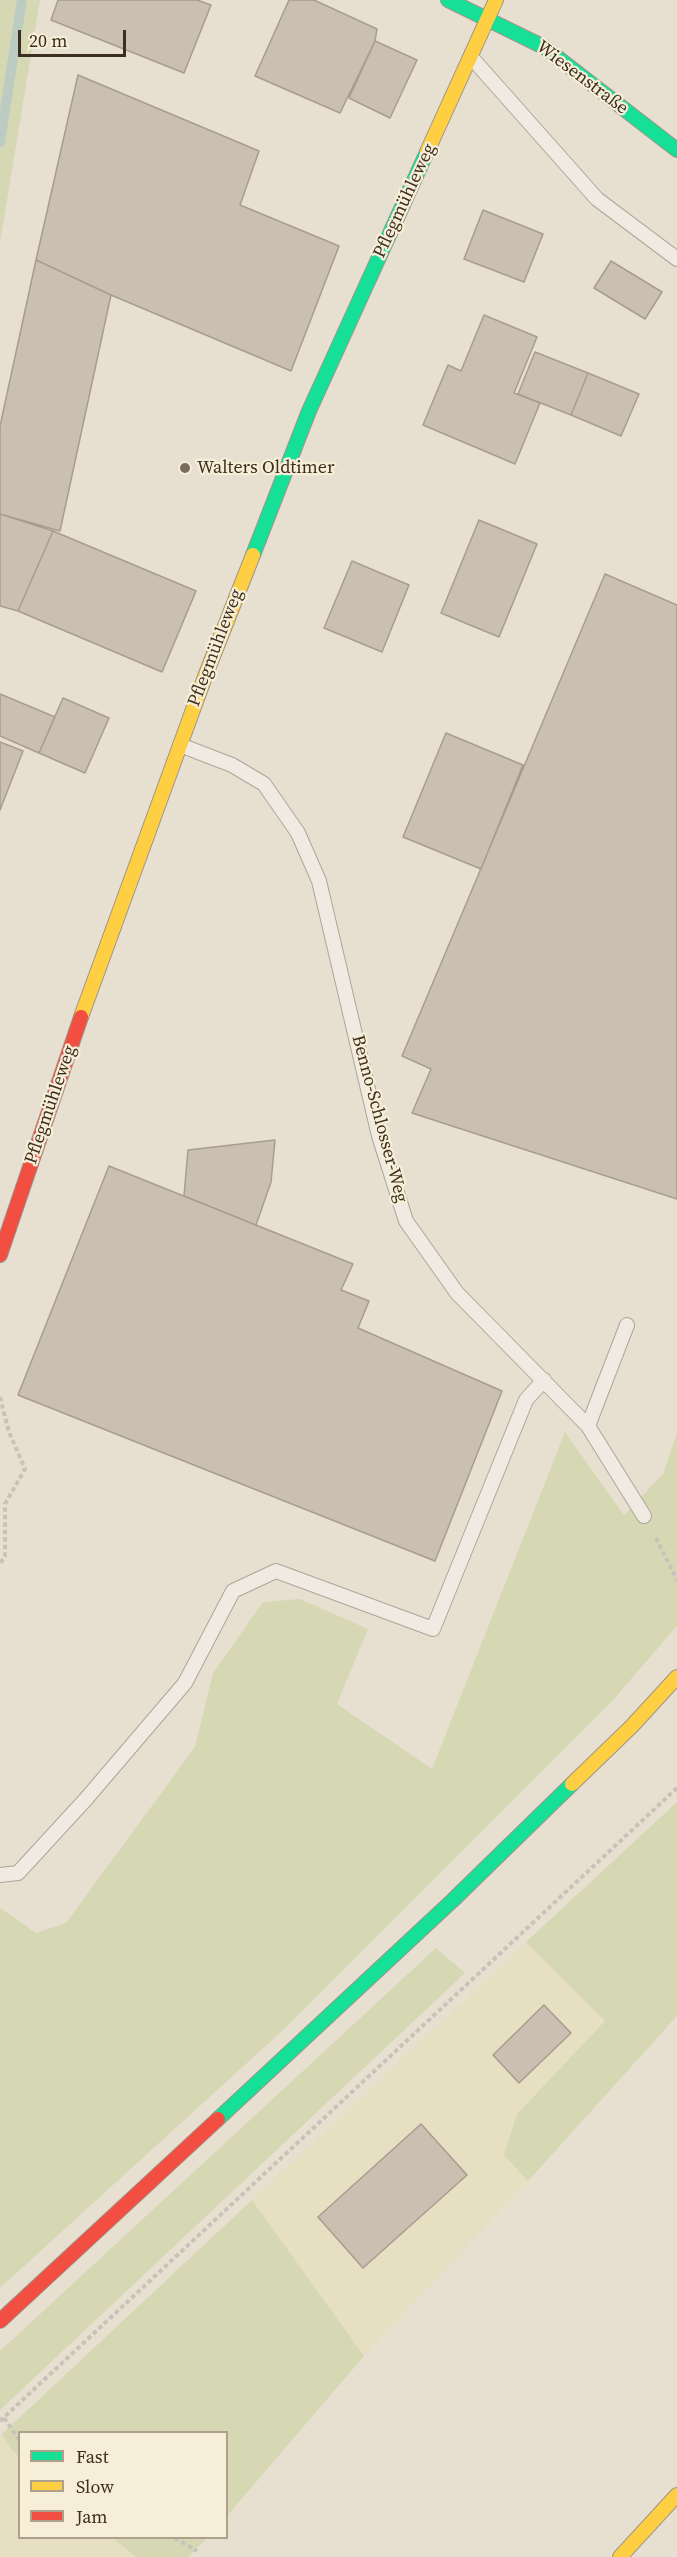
<!DOCTYPE html>
<html>
<head>
<meta charset="utf-8">
<style>
  body { margin:0 }
  #map { position:relative; width:677px; height:2557px; overflow:hidden; background:#e7e0d1; font-family:"Source Serif 4",serif }
  canvas { display:block }
  .legend { position:absolute; left:18px; top:2431px; width:210px; height:108px; box-sizing:border-box; background:#f7eed8; border:2px solid #ada18e; margin:0; padding:8px 10px; list-style:none; font-size:18px; color:#3d2e20 }
  .legend li { display:flex; align-items:center; gap:12px; height:30px }
  .legend b { width:30px; border:2px solid #ada18e }
  .scale { position:absolute; left:18px; top:30px; width:108px; height:27px; box-sizing:border-box; border:3px solid #3d2e20; border-top:0; padding-left:8px; font-size:18px; line-height:21px; white-space:nowrap; color:#3d2e20; -webkit-text-stroke:4px #f7eed8; paint-order:stroke }
</style>
</head>
<body>
<div id="map">
<canvas width="677" height="2557"></canvas>
<ul class="legend">
<li><b style="height:8px;background:#16e098"></b>Fast</li>
<li><b style="height:8px;background:#ffcf43"></b>Slow</li>
<li><b style="height:8px;background:#f24e42"></b>Jam</li>
</ul>
<div class="scale">20 m</div>
</div>
<script>
const ctx = document.querySelector('canvas').getContext('2d');
ctx.lineJoin = 'round';
function fill(path, color) { ctx.fillStyle = color; ctx.fill(path, 'evenodd'); }
const shape = rows => new Path2D(rows.map(r => 'M' + r).join(''));
function strokePath(path, color, width, dash) { ctx.strokeStyle = color; ctx.lineWidth = width; ctx.lineCap = dash ? 'butt' : 'round'; ctx.setLineDash(dash || []); ctx.stroke(path); }
function label(font, color, halo, rows, align = 'center') {
  ctx.font = font + ' "Source Serif 4",serif'; ctx.lineWidth = 4.5; ctx.setLineDash([]); ctx.textBaseline = 'middle'; ctx.strokeStyle = halo; ctx.fillStyle = color; for (const [text, x, y, turn = 0] of rows) {
    ctx.save(); ctx.translate(x, y); ctx.rotate((+turn || 0) * Math.PI / 180); ctx.textAlign = isNaN(turn) ? turn : align; if (halo) ctx.strokeText(text, 0, 0); ctx.fillText(text, 0, 0); ctx.restore();
  }
}
const farmland = shape([
  [526,1942,605,2021,517,2114,504,2155,528,2181,364,2356,252,2200],
  [2,2434,11,2449,19,2457,20,2538,113,2538,136,2557,0,2557,0,2437]
]);
const green = shape([
  [0,0,40,0,0,243],
  [565,1432,624,1515,663,1474,677,1433,677,1626,613,1700,282,2031,0,2288,0,1908,36,1933,66,1923,195,1747,213,1673,263,1602,300,1599,368,1629,337,1704,432,1769],
  [677,1802,677,2016,528,2181,504,2155,517,2114,605,2021,526,1942],
  [436,1948,465,1973,0,2410,0,2351],
  [252,2200,364,2356,227,2516,226,2432,20,2432,19,2457,11,2449,2,2434],
  [113,2538,207,2538,188,2557,136,2557]
]);
const stream = shape([
  [0,142,22,0]
]);
const building = shape([
  [58,0,197,0,211,5,184,73,51,20,58,0],
  [289,0,314,0,377,29,375,41,340,113,255,76,289,0],
  [375,41,417,60,390,118,349,98,375,41],
  [78,75,259,151,240,205,339,246,291,371,111,295,36,260,78,75],
  [483,210,543,234,524,282,464,259,483,210],
  [36,260,111,295,60,531,0,514,0,426,36,260],
  [611,261,662,292,645,319,594,288,611,261],
  [484,315,537,337,514,393,540,403,515,464,423,425,448,365,461,371,484,315],
  [535,352,588,373,571,415,518,394,535,352],
  [588,373,639,394,621,436,571,415,588,373],
  [0,514,53,531,18,611,0,606,0,514],
  [479,520,537,544,499,637,441,613,479,520],
  [53,531,196,591,162,672,18,611,53,531],
  [352,561,409,585,382,652,324,628,352,561],
  [605,574,677,605,677,1199,412,1113,431,1069,402,1056,605,574],
  [0,694,55,717,39,753,0,736,0,694],
  [63,698,109,718,85,773,39,753,63,698],
  [446,733,523,765,481,869,403,837,446,733],
  [0,742,23,751,0,810,0,742],
  [275,1140,271,1182,256,1225,184,1196,188,1150,275,1140],
  [109,1166,353,1264,341,1290,369,1301,358,1328,502,1391,435,1561,18,1395,109,1166],
  [544,2005,571,2033,519,2083,493,2055,544,2005],
  [421,2124,467,2175,363,2268,318,2217,421,2124]
]);
const path = shape([
  [0,1397,9,1432,25,1469,5,1504,5,1556,0,1564],
  [656,1538,677,1580],
  [4,2418,20,2441],
  [0,2421,677,1788],
  [175,2538,197,2551]
]);
const lane = shape([
  [471,57,597,199,677,259],
  [180,745,232,765,264,784,298,833,319,881,379,1136,406,1221,457,1293,588,1426,644,1516],
  [588,1426,627,1325],
  [0,1875,18,1873,86,1799,185,1683,233,1591,276,1571,433,1629,526,1400,544,1380]
]);
const fast = shape([
  [448,0,544,47,677,150],
  [253,555,309,411,427,152],
  [218,2119,452,1901,572,1784]
]);
const slow = shape([
  [427,152,496,0],
  [81,1017,206,674,253,555],
  [572,1784,632,1726,677,1677],
  [620,2557,677,2495]
]);
const jam = shape([
  [0,1255,81,1017],
  [0,2321,218,2119]
]);
const markers = [
  [185,468,6,"#786c5e"]
];
const streetNames = [
  ["Wiesenstraße",582,78,37],
  ["Pflegmühleweg",405,201,-65],
  ["Pflegmühleweg",216,648,-69],
  ["Pflegmühleweg",51,1105,-71],
  ["Benno-Schlosser-Weg",379,1119,75]
];
const poiNames = [
  ["Walters Oldtimer",197,468]
];
fill(farmland, '#e6dfc2');
fill(green, '#d6d7b3');
strokePath(stream, '#bcccc2', 10);
fill(building, '#cbbfb2');
strokePath(building, '#a89c90', 1.5);
strokePath(lane, '#ada599', 16);
strokePath(fast, '#9c958a', 16);
strokePath(slow, '#9c958a', 16);
strokePath(jam, '#9c958a', 16);
strokePath(path, '#c8c2b9', 4, [4.5, 3]);
strokePath(lane, '#efebe3', 14);
strokePath(fast, '#16e098', 14);
strokePath(slow, '#ffcf43', 14);
strokePath(jam, '#f24e42', 14);
for (const [x, y, r, color] of markers) { const dot = new Path2D(); dot.arc(x, y, r, 0, 2 * Math.PI); ctx.fillStyle = color; ctx.fill(dot); strokePath(dot, '#f7eed8', 2); }
label('18px', '#3d2e20', '#f7eed8', streetNames);
label('18px', '#3d2e20', '#f7eed8', poiNames, 'left');
</script>
</body>
</html>
